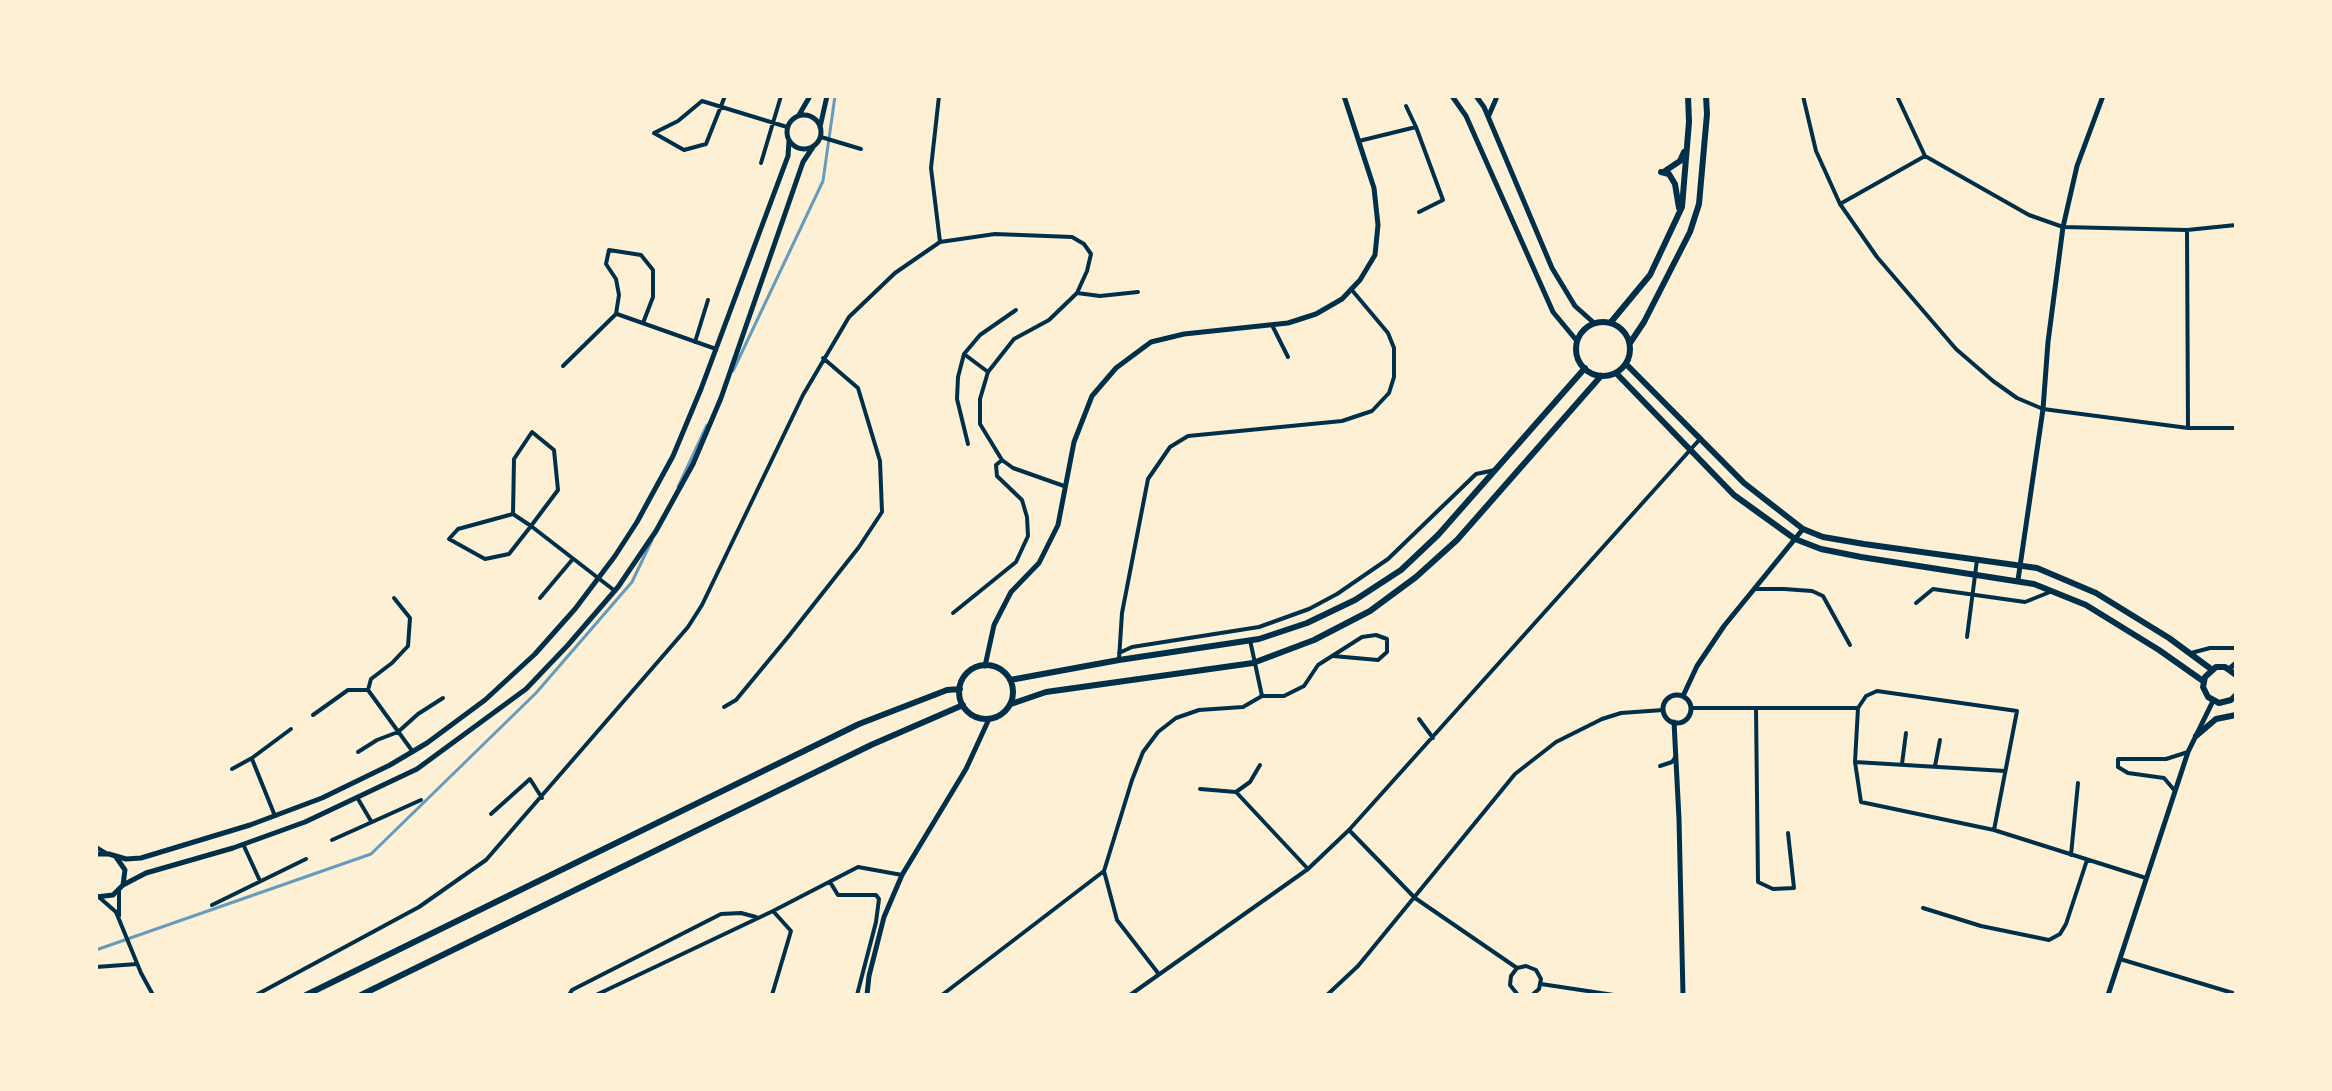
<!DOCTYPE html>
<html>
<head>
<meta charset="utf-8">
<style>
  body { margin:0 }
  #map { position:relative; width:2332px; height:1091px; overflow:hidden; background:#fdf0d5; font-family:Ubuntu,sans-serif }
  canvas { display:block }
  .frame { position:absolute; inset:0; border:98px solid #fdf0d5; pointer-events:none }
</style>
</head>
<body>
<div id="map">
<canvas width="2332" height="1091"></canvas>
<div class="frame"></div>
</div>
<script>
const ctx = document.querySelector('canvas').getContext('2d');
ctx.lineJoin = 'round';
const shape = rows => new Path2D(rows.map(r => 'M' + r).join(''));
function strokePath(path, color, width, dash) { ctx.strokeStyle = color; ctx.lineWidth = width; ctx.lineCap = dash ? 'butt' : 'round'; ctx.setLineDash(dash || []); ctx.stroke(path); }
const stream = shape([
  [733,371,823,181,835,96],
  [678,487,707,425],
  [96,950,371,854,536,693,632,582,652,540]
]);
const minor = shape([
  [939,96,931,168,940,242],
  [1803,96,1816,151,1840,204,1877,257,1956,349,1993,381,2017,398,2043,409,2188,428,2236,428],
  [1897,96,1925,156,2029,215,2063,227,2187,230,2236,225],
  [1406,106,1416,127],
  [654,133,678,121,702,101,787,127],
  [654,133,684,150,706,144,725,96],
  [821,137,861,149],
  [1359,141,1416,127,1443,200,1419,212],
  [761,163,781,96],
  [1840,204,1925,156],
  [2187,230,2188,428],
  [1077,293,1100,296,1138,292],
  [617,314,716,349],
  [1272,325,1288,357],
  [695,342,708,300],
  [964,354,988,372],
  [563,366,616,314,619,295,616,279,606,264,609,250,641,255,653,270,653,297,643,323],
  [968,444,957,399,958,377,964,354,980,335,1016,310],
  [513,514,514,459,532,432,554,450,558,490,531,526,509,554,485,559,449,539,458,529,513,514,531,526,615,591],
  [1756,589,1784,589,1812,591,1823,596,1850,645],
  [394,598,410,618,408,646,392,663,371,679,368,690,413,752],
  [540,598,572,560],
  [1916,603,1933,589,2025,602,2050,592],
  [953,613,1016,562,1028,536,1027,517,1022,500,997,476,996,465,1002,460],
  [1967,637,1977,560],
  [1250,640,1262,696,1284,696,1304,686,1318,665,1362,637,1376,635,1387,639,1387,652,1378,660,1333,656],
  [1119,653,1132,647,1259,627,1309,609,1337,594,1388,559,1476,474,1495,470],
  [2191,653,2210,648,2236,648],
  [1119,659,1122,613,1148,479,1170,447,1188,436,1342,421,1372,411,1389,393,1394,377,1394,348,1388,333,1351,289],
  [724,707,736,700,788,637,859,547,882,512,880,461,858,388,823,358],
  [1691,708,1858,708,1866,696,1877,691,2017,711,1994,830,2146,878],
  [1756,708,1758,882,1773,889,1794,888,1788,833],
  [1858,708,1855,762,2005,771],
  [313,715,348,690,368,690],
  [1419,719,1433,738],
  [358,752,377,740,398,732,418,714,443,698],
  [252,759,275,816],
  [1855,762,1861,802,1994,830],
  [1902,764,1906,733],
  [1260,765,1250,782,1236,792,1308,869],
  [1660,766,1672,762,1676,756],
  [1935,766,1940,740],
  [232,769,252,758,291,729],
  [1200,789,1236,792],
  [2175,791,2164,778,2128,773,2118,767,2118,759,2166,759,2188,752],
  [358,799,371,821],
  [491,814,530,779,542,798],
  [1349,830,1415,898,1517,968],
  [332,840,421,800],
  [243,844,260,881],
  [96,847,106,853],
  [2071,855,2078,783],
  [1104,871,1117,920,1158,973],
  [830,882,838,895,876,895,879,899,876,922,857,995],
  [119,891,119,916],
  [100,898,116,912,141,973,153,995],
  [212,905,306,859],
  [1923,908,1981,926,2049,940,2060,934,2066,924,2087,860],
  [2120,959,2236,994],
  [96,967,137,964],
  [1541,984,1614,995],
  [256,995,419,907,486,860,688,627,702,605,803,395,849,317,895,273,940,242,995,234,1072,237,1084,244,1091,254,1087,271,1077,293,1049,320,1014,339,988,372,980,399,980,424,1002,460,1013,468,1064,486],
  [569,995,572,990,721,914,741,913,756,917],
  [596,995,773,911,858,867,902,875],
  [772,995,791,931,773,911],
  [942,995,1104,871,1132,780,1143,752,1158,732,1176,718,1199,710,1243,707,1262,696],
  [1130,995,1308,869,1349,830,1700,439],
  [1327,995,1358,966,1515,774,1556,742,1602,719,1621,713,1663,710],
  [1518,995,1510,985,1511,976,1517,968,1526,966,1536,970,1541,979,1539,989,1532,995]
]);
const tertiary = shape([
  [1452,96,1466,116,1553,312,1577,341],
  [1476,96,1484,107,1552,268,1575,306,1594,323],
  '787 132a17 17 0 1 1 34 0a17 17 0 1 1-34 0Z',
  [799,115,810,96],
  [1489,115,1496,99],
  [820,127,827,96],
  [2018,580,2043,409,2048,342,2063,227,2077,166,2103,96],
  [985,666,994,625,1011,592,1039,563,1058,525,1074,442,1092,396,1116,368,1151,342,1184,334,1288,323,1316,314,1342,299,1360,280,1375,255,1378,225,1374,188,1344,96],
  [2229,669,2236,663],
  '1663 709a14 14 0 1 1 28 0a14 14 0 1 1-28 0Z',
  [1683,696,1697,666,1724,626,1803,529],
  [1674,722,1679,819,1683,995],
  [96,854,109,854,126,859,141,858,250,825,322,798,390,765,427,743,485,700,535,654,575,609,615,556,637,522,673,456,701,389,788,156,789,141],
  [123,885,146,873,233,848,305,822,417,769,526,689,568,645,618,587,656,531,693,464,721,398,803,162,813,147],
  [96,897,113,895,123,885,125,870,116,857],
  [867,995,869,976,884,917,902,875,966,769,989,719],
  [2108,995,2188,752,2213,701]
]);
const secondary = shape([
  [1665,171,1680,161,1684,152],
  [1661,172,1669,174,1675,184,1679,208],
  '1576 349a27 27 0 1 1 54 0a27 27 0 1 1-54 0Z',
  [1611,322,1650,275,1682,207,1689,122,1688,96],
  [1630,343,1644,322,1690,232,1699,204,1707,114,1706,96],
  [1626,364,1744,483,1803,529,1823,537,1864,544,2037,568,2096,593,2169,638,2211,669],
  [1616,373,1734,495,1795,539,1821,549,1861,557,2034,584,2086,605,2159,650,2203,681],
  '959 692a27 27 0 1 1 54 0a27 27 0 1 1-54 0Z',
  [2236,675,2225,667,2216,667,2205,677,2203,687,2208,697,2219,703,2231,700,2236,695],
  [1010,680,1119,660,1259,639,1307,623,1355,600,1401,570,1438,535,1585,368],
  [1011,704,1046,692,1253,663,1314,640,1370,611,1416,577,1457,540,1601,376],
  [2196,736,2216,719,2236,715],
  [306,995,859,724,947,690,960,689],
  [361,995,871,745,963,705]
]);
strokePath(stream, '#669bbc', 3);
strokePath(minor, '#003049', 4);
strokePath(tertiary, '#003049', 5);
strokePath(secondary, '#003049', 6);
</script>
</body>
</html>
